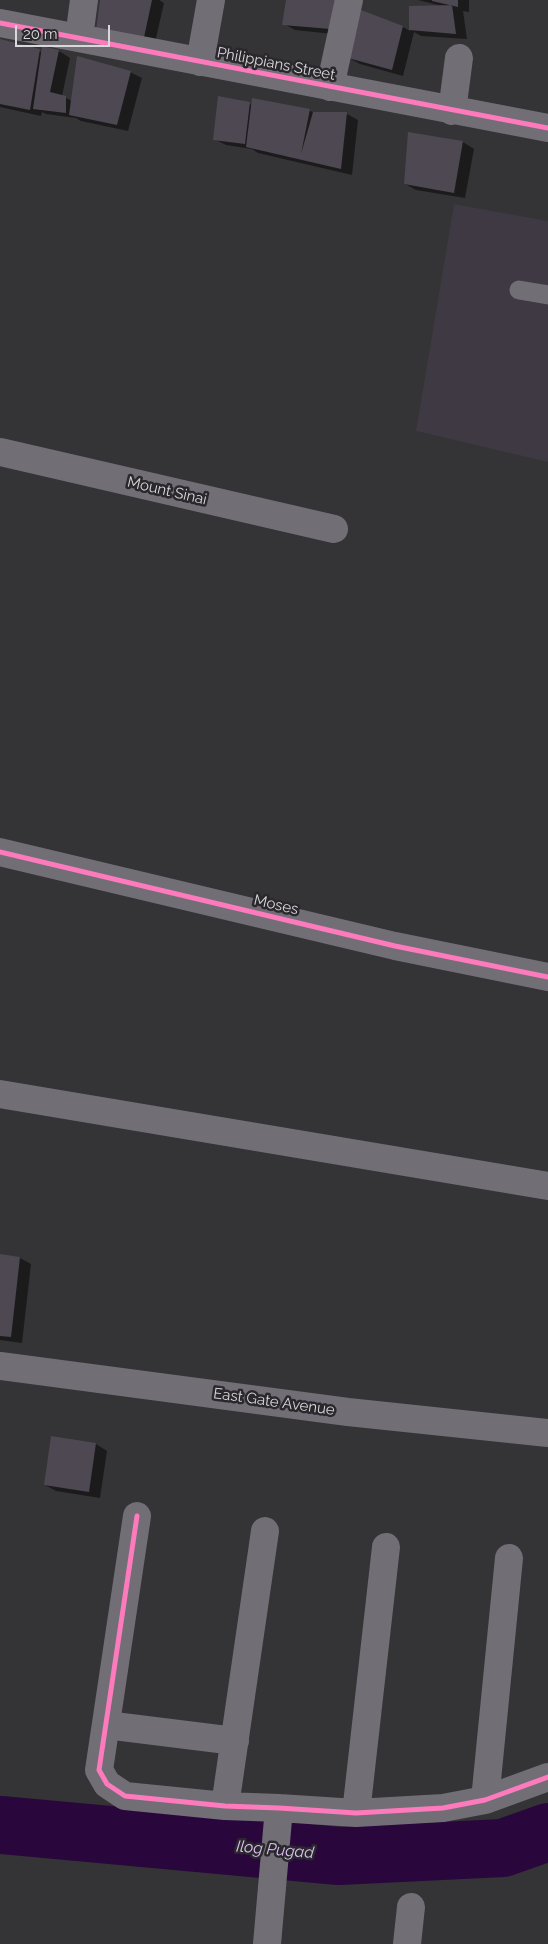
<!DOCTYPE html>
<html>
<head>
<meta charset="utf-8">
<style>
  body { margin:0 }
  #map { position:relative; width:548px; height:1944px; overflow:hidden; background:#343335; font-family:Raleway,sans-serif }
  canvas { display:block }
  .scale { position:absolute; left:15px; top:25px; width:95px; height:22px; box-sizing:border-box; border:2px solid #d8d7da; border-top:0; padding-left:6px; font-size:15px; line-height:18px; white-space:nowrap; color:#d8d7da; -webkit-text-stroke:4px #2a282c; paint-order:stroke }
</style>
</head>
<body>
<div id="map">
<canvas width="548" height="1944"></canvas>
<div class="scale">20 m</div>
</div>
<script>
const ctx = document.querySelector('canvas').getContext('2d');
ctx.lineJoin = 'round';
function fill(path, color) { ctx.fillStyle = color; ctx.fill(path, 'evenodd'); }
const shape = rows => new Path2D(rows.map(r => 'M' + r).join(''));
function strokePath(path, color, width, dash) { ctx.strokeStyle = color; ctx.lineWidth = width; ctx.lineCap = dash ? 'butt' : 'round'; ctx.setLineDash(dash || []); ctx.stroke(path); }
function label(font, color, halo, rows, align = 'center') {
  ctx.font = font + ' Raleway,sans-serif'; ctx.lineWidth = 5; ctx.setLineDash([]); ctx.textBaseline = 'middle'; ctx.strokeStyle = halo; ctx.fillStyle = color; for (const [text, x, y, turn = 0] of rows) {
    ctx.save(); ctx.translate(x, y); ctx.rotate((+turn || 0) * Math.PI / 180); ctx.textAlign = isNaN(turn) ? turn : align; if (halo) ctx.strokeText(text, 0, 0); ctx.fillText(text, 0, 0); ctx.restore();
  }
}
const built = shape([
  [454,204,548,221,548,462,416,431]
]);
const shadow = shape([
  [102,0,159,0,164,3,154,47],
  [287,0,342,35,295,30,284,24],
  [418,0,469,0,469,12,463,11,467,39,421,36,414,32,403,76,360,64,349,58,403,27,410,31,410,7,442,6],
  [0,41,42,52,59,51,70,58,62,96,72,101,130,72,142,78,128,131,81,121,76,118,46,114,42,112,41,116,0,107],
  [253,99,310,111,315,113,347,114,358,120,352,175,258,153,252,149,226,145,214,139,250,104,252,105],
  [410,134,463,142,474,149,465,198,416,190,405,184],
  [0,1256,20,1258,31,1264,22,1343,0,1340],
  [96,1444,107,1451,100,1498,56,1491,45,1485]
]);
const river = shape([
  [0,1825,339,1856,503,1848,548,1832]
]);
const building = shape([
  [100,0,152,0,143,42,96,31],
  [286,0,336,0,331,29,282,25],
  [432,0,458,0,458,7,432,1],
  [452,5,456,34,409,30,409,6],
  [361,10,403,26,392,70,348,58],
  [0,39,40,49,30,110,0,104],
  [42,46,59,50,50,92,66,96,66,113,33,109],
  [77,56,131,71,117,125,69,115],
  [218,96,250,102,245,144,213,140],
  [252,98,310,109,301,154,313,112,347,112,341,169,246,147],
  [408,132,463,141,454,193,404,184],
  [0,1254,20,1257,11,1337,0,1336],
  [51,1436,96,1443,89,1492,44,1485]
]);
const lane = shape([
  [519,290,548,295]
]);
const street = shape([
  [0,23,548,128],
  [79,38,84,0],
  [200,62,211,0],
  [330,87,349,0],
  [452,111,459,58],
  [0,452,334,529],
  [0,852,395,946,548,977],
  [0,1094,548,1186],
  [0,1366,348,1412,548,1433],
  [137,1516,99,1770,107,1784,125,1796,225,1806,279,1808,356,1813,443,1808,485,1800,548,1777],
  [106,1725,235,1741],
  [485,1800,509,1558],
  [225,1806,265,1531],
  [356,1813,386,1547],
  [267,1944,279,1808],
  [407,1944,411,1907]
]);
const cycleway = shape([
  [0,23,548,128],
  [0,852,395,946,548,977],
  [137,1516,99,1770,107,1784,125,1796,225,1806,279,1808,356,1813,443,1808,485,1800,548,1777]
]);
const streetNames = [
  ["Philippians Street",276,64,11],
  ["Mount Sinai",167,491,13],
  ["Moses",276,905,13],
  ["East Gate Avenue",274,1402,8]
];
const waterNames = [
  ["Ilog Pugad",275,1850,5]
];
fill(built, '#3e3942');
fill(shadow, '#0007');
strokePath(river, '#29073d', 58);
fill(building, '#4e4853');
strokePath(lane, '#726e76', 19);
strokePath(street, '#726e76', 28);
strokePath(cycleway, '#fd7abc', 5);
label('15px', '#d8d7da', '#2a282c', streetNames);
label('italic 16px', '#ddc0f7', '#2a282c', waterNames);
</script>
</body>
</html>
